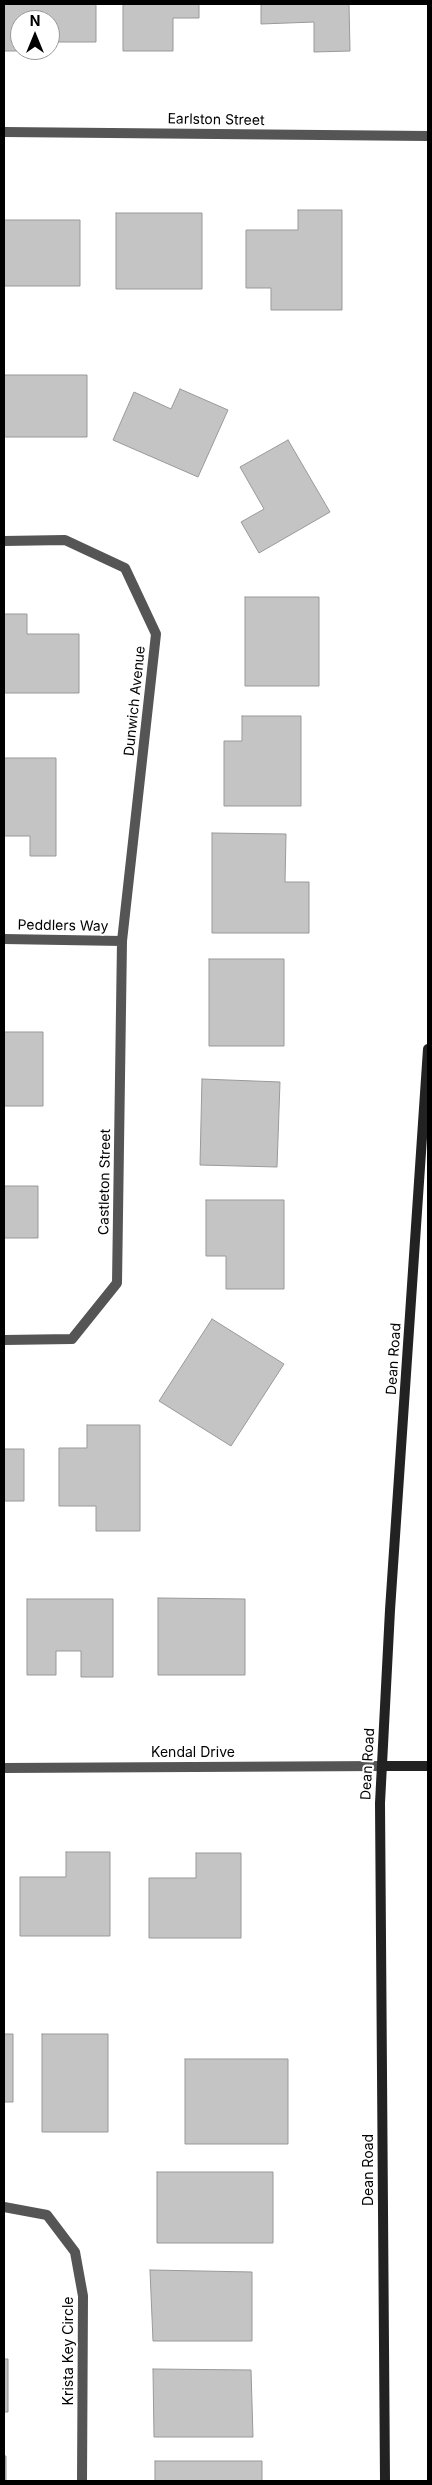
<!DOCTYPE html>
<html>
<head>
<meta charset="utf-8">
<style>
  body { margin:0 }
  #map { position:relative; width:432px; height:2485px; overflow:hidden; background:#fff; font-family:Inter,sans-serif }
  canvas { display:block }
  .frame { position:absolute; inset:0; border:5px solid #000; pointer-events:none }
  .north { position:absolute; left:10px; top:10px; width:50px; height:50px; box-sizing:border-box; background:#fff; border:1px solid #999; border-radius:50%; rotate:0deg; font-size:14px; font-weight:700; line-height:20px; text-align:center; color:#000 }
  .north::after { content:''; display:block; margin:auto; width:18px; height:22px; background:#000; clip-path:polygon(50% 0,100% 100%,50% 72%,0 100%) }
</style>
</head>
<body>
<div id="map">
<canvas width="432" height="2485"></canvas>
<div class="frame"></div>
<div class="north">N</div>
</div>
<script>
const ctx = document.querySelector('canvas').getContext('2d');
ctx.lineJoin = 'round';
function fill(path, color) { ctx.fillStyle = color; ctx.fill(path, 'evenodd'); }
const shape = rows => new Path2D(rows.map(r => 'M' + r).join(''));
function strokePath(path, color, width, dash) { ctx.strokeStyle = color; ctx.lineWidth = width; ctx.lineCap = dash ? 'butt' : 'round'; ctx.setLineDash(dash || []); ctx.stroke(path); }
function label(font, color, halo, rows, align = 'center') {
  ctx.font = font + ' Inter,sans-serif'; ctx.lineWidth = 4; ctx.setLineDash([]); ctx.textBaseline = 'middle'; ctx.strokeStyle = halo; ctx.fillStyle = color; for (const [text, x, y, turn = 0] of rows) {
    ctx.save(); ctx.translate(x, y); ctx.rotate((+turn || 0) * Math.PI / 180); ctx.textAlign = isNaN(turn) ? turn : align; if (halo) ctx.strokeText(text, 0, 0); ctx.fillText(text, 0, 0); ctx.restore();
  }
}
const building = shape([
  [4,4,96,4,96,42,50,42,50,20,20,20,20,50,48,51,4,51,4,4],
  [123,4,199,4,199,18,173,18,173,51,123,51,123,4],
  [261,4,349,4,350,51,314,52,314,22,261,24,261,4],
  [298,210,342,210,342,310,271,310,271,288,246,288,246,230,298,230,298,210],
  [116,213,202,213,202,289,116,289,116,213],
  [4,220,80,220,80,286,4,286,4,220],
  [4,375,87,375,87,437,4,437,4,375],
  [180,389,228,410,198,477,113,440,134,392,171,409,180,389],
  [288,440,330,512,259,553,241,522,264,509,240,467,288,440],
  [245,597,319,597,319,686,245,686,245,597],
  [4,614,27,614,27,634,79,634,79,693,4,693,4,614],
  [242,716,301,716,301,806,224,806,224,741,242,741,242,716],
  [4,758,56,758,56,856,30,856,30,836,4,836,4,758],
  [212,833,286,834,285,882,309,882,309,933,212,933,212,833],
  [209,959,284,959,284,1046,209,1046,209,959],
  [4,1032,43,1032,43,1106,4,1106,4,1032],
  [202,1079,280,1082,277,1167,200,1165,202,1079],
  [4,1186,38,1186,38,1238,4,1238,4,1186],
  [206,1200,284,1200,284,1289,226,1289,226,1256,206,1256,206,1200],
  [212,1319,284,1364,231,1446,159,1401,212,1319],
  [87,1425,140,1425,140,1531,96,1531,96,1506,59,1506,59,1448,87,1448,87,1425],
  [4,1449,24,1449,24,1501,4,1501,4,1449],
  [158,1598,245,1599,245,1675,158,1675,158,1598],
  [27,1599,113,1599,113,1677,81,1677,81,1651,56,1651,56,1675,27,1675,27,1599],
  [66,1852,110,1852,110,1936,20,1936,20,1877,66,1877,66,1852],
  [196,1853,241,1853,241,1938,149,1938,149,1878,196,1878,196,1853],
  [4,2034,13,2034,13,2102,4,2102,4,2034],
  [42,2034,108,2034,108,2132,42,2132,42,2034],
  [185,2059,288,2059,288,2144,185,2144,185,2059],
  [157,2172,273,2172,273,2243,157,2243,157,2172],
  [150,2270,252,2272,252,2341,153,2341,150,2270],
  [4,2359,8,2359,8,2412,4,2412,4,2359],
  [153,2369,251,2370,253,2437,154,2437,153,2369],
  [4,2456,6,2456,6,2481,4,2481,4,2456],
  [155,2461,262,2461,262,2481,155,2481,155,2461]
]);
const street = shape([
  [4,132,428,136],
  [4,541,65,540,125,568,156,634,122,941,117,1283,72,1339,4,1340],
  [4,939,122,941],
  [4,1768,382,1766],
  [4,2207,47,2215,75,2252,83,2296,82,2481]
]);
const secondary = shape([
  [382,1766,428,1766],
  [385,2481,380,1803,390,1610,428,1049]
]);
const streetNames = [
  ["Earlston Street",216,120,1],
  ["Dunwich Avenue",135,701,-84],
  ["Peddlers Way",63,926,1],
  ["Castleton Street",105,1182,-89],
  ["Dean Road",394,1359,-86],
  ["Kendal Drive",193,1753],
  ["Dean Road",368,1764,-87],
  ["Dean Road",369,2170,-90],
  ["Krista Key Circle",69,2351,-90]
];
fill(building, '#c4c4c4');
strokePath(building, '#999', 1);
strokePath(street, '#555', 10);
strokePath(secondary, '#222', 10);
label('14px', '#000', '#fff', streetNames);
</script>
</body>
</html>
